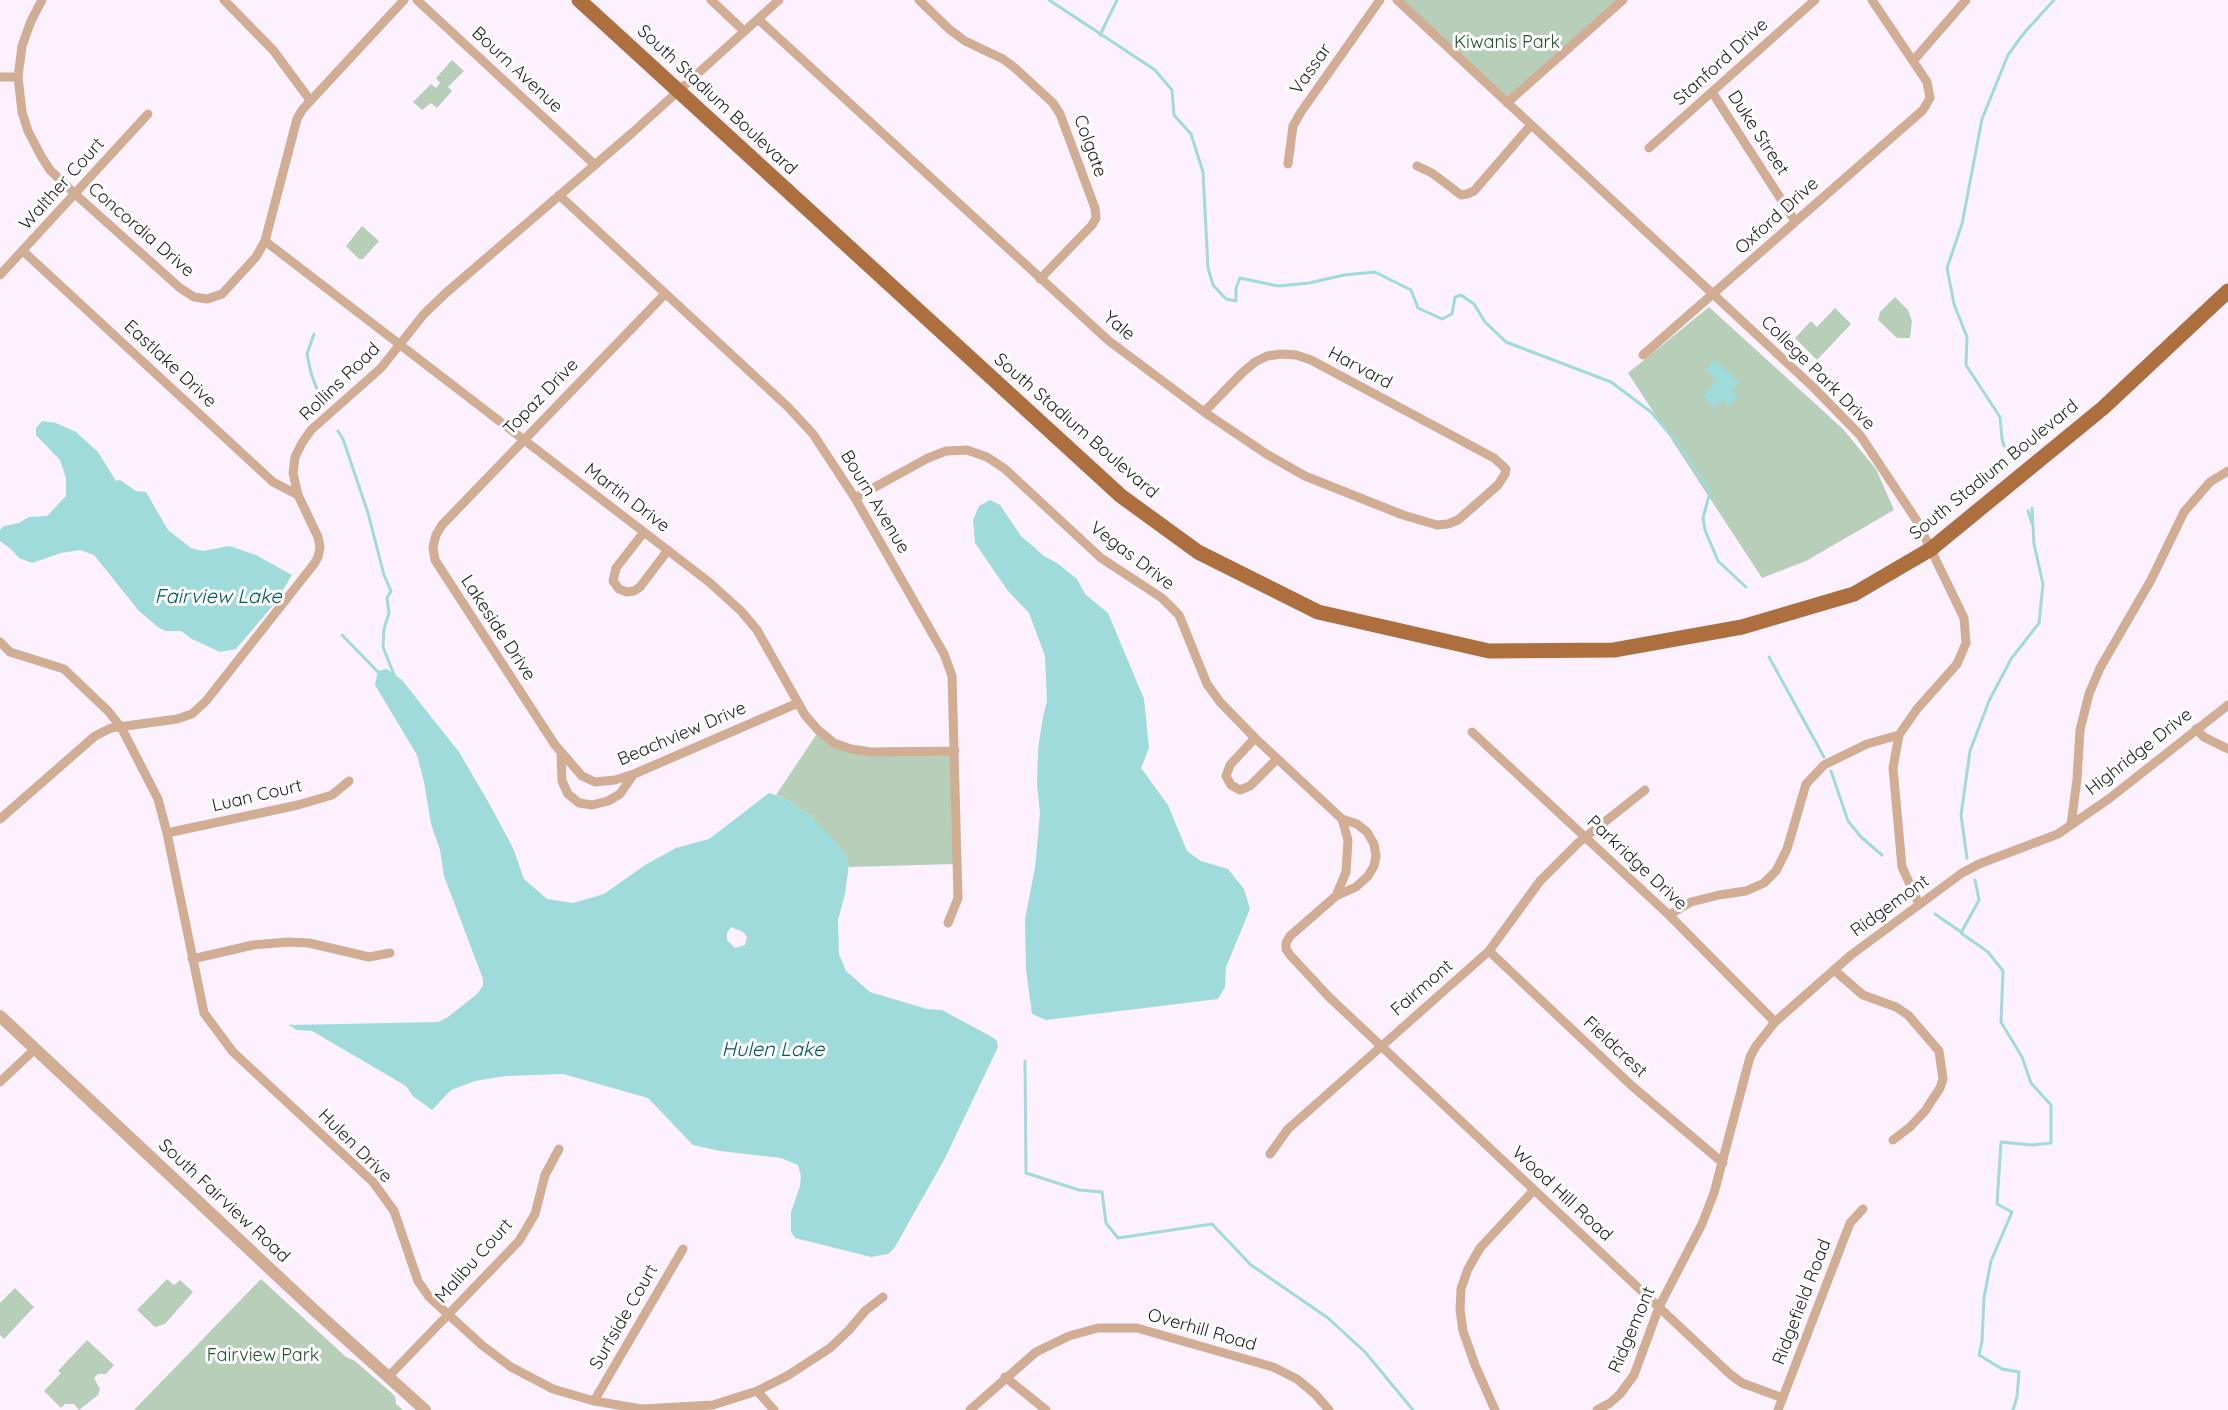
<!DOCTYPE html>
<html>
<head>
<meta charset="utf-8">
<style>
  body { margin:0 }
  canvas { display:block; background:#fdf0ff }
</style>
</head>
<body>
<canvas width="2228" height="1410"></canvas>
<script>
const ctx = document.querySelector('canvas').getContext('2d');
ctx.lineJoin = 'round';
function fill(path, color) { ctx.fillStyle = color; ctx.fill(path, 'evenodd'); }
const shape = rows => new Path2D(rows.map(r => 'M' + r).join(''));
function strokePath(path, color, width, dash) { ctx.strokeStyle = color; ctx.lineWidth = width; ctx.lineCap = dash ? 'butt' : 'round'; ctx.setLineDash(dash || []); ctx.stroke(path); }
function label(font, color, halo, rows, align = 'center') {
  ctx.font = font + ' Quicksand,sans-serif'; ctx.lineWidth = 6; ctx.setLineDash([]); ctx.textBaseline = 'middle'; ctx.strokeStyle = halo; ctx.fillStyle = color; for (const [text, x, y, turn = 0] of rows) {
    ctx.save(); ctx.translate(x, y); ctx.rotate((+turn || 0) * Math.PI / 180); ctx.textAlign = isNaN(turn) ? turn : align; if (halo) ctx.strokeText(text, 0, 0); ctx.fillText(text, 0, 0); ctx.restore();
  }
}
const green = shape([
  [1397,0,1623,0,1507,103],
  [452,60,464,71,448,87,452,91,437,108,431,103,422,110,413,102,431,84,436,88,440,83,436,78],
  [362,226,379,241,363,259,359,259,346,246],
  [1895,297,1908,310,1912,321,1910,338,1897,338,1878,320,1880,312],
  [1709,307,1843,429,1876,469,1894,510,1806,561,1762,578,1628,373],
  [1835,308,1851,324,1817,360,1795,338,1811,321,1817,327],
  [818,732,851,751,954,751,956,864,849,867,847,856,812,817,785,798,776,795],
  [167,1279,174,1285,180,1280,193,1292,165,1324,155,1327,137,1310],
  [261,1279,346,1357,355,1361,395,1396,396,1404,403,1410,134,1410],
  [15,1288,34,1307,4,1339,0,1335,0,1303],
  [87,1340,114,1365,106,1374,98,1374,94,1378,100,1389,98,1395,79,1410,74,1404,65,1404,61,1408,44,1391,61,1373,58,1371]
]);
const water = shape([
  [1715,360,1739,382,1732,390,1738,396,1729,406,1723,400,1715,408,1703,396,1717,381,1706,370],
  [42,421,56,423,76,432,98,452,116,481,120,480,136,491,146,492,168,530,191,548,203,551,229,546,256,555,292,575,275,603,236,649,220,652,192,639,181,631,165,631,158,627,139,611,94,555,80,550,61,553,32,563,19,558,11,549,0,541,0,530,4,526,19,523,29,517,47,516,66,496,66,478,60,460,36,435,36,428],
  [990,500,1000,505,1021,536,1044,556,1057,563,1077,579,1085,594,1108,613,1144,699,1149,748,1141,768,1168,805,1187,851,1201,861,1228,869,1244,889,1250,909,1226,967,1225,987,1218,999,1046,1020,1032,1014,1026,969,1025,919,1035,868,1040,813,1037,785,1038,749,1043,717,1047,701,1045,656,1029,613,1008,591,975,543,973,520,979,506],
  [387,669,402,680,459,752,490,805,513,848,524,879,547,899,573,903,604,894,645,865,676,848,709,839,769,793,785,798,812,817,826,831,847,856,849,864,845,894,838,920,839,954,846,971,870,992,927,1009,942,1010,992,1037,997,1041,998,1047,945,1158,895,1247,888,1254,871,1257,795,1238,791,1232,791,1212,800,1186,801,1176,798,1165,781,1158,720,1151,693,1145,648,1098,563,1074,506,1076,475,1081,451,1090,432,1110,413,1096,406,1086,377,1069,312,1031,297,1030,290,1026,289,1024,293,1025,438,1022,448,1017,477,994,483,986,483,979,444,876,440,850,431,824,424,782,417,755,375,685,378,671],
  [731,927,743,932,747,937,745,945,735,948,727,940,727,933]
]);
const stream = shape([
  [1049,0,1155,70,1172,90,1174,115,1191,134,1203,172,1208,268,1213,285,1226,299,1236,301,1236,288,1240,278,1278,286,1309,283,1344,275,1375,272,1411,290,1418,308,1442,319,1452,314,1455,297,1461,295,1474,304,1485,322,1506,342,1611,382,1651,412,1679,445,1710,492,1703,518,1705,530,1718,561,1746,587],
  [1100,35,1117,0],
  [314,334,307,354,311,373,323,406],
  [338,431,343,439,368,513,384,575,391,591,387,598,389,613,384,629,383,647,395,677],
  [2004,446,2002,439,2000,417,1966,365,1967,337,1954,304,1947,268,1962,224,1982,119,2008,55,2024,33,2054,0],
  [2028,511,2032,523],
  [342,635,379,673],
  [1769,657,1824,757],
  [1831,771,1848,821,1861,837,1882,855],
  [1967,858,1961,815,1970,751,1989,701,2011,659,2039,623,2043,584,2034,544,2032,508],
  [1975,880,1979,900,1961,933,1988,952,2003,971,2001,1022,2022,1057,2031,1083,2051,1105,2051,1143,2032,1145,2001,1142,1997,1204,2012,1212,1991,1261,1984,1298,1982,1341,1979,1355,2002,1369,2019,1372,2017,1397,2013,1410],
  [1935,914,1961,932],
  [1025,1061,1026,1173,1079,1190,1102,1192,1106,1223,1118,1238,1212,1224,1251,1265,1328,1318,1365,1352,1413,1410]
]);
const minor = shape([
  [42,0,31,21,22,46,18,77,22,112,28,131,41,156,50,170,75,194,180,288,194,297,207,299,222,294,256,257,265,241,297,119,302,110,404,0],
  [224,0,273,50,310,100],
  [417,0,594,164],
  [711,0,744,31],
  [919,0,949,29,965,41,1003,59,1015,68,1053,103,1060,114,1095,208,1096,218,1092,225,1040,279],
  [1397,0,1813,387,1860,435,1917,521,1964,618,1966,643,1957,664,1917,709,1899,735,1893,768,1902,867,1919,904],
  [758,19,1109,341,1204,412,1268,455,1305,476,1403,515,1437,525,1448,524,1458,520,1498,485,1505,474,1506,469,1494,458,1311,360,1296,355,1282,354,1267,356,1255,362,1242,373,1204,412],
  [1913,61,1966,0],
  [0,77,18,77],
  [1712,92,1795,221],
  [1507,103,1623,0],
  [1649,148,1815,0],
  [1288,164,1293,126,1301,112,1380,0],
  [1417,166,1432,173,1461,195,1467,194,1474,191,1531,125],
  [559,195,788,407,813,434,855,498,944,654,952,676,958,898,948,923],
  [265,241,709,582,741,611,757,630,805,715,818,730,834,743,851,749,871,752,955,751],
  [23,251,273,482,298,495],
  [0,275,148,114],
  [665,294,442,525,436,535,433,547,435,560,555,745,582,776,595,782,615,780,634,774,798,703],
  [1643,355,1923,110,1930,98,1927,82,1872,0],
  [855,498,928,458,946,451,967,450,987,457,1005,469,1101,558,1162,598,1179,615,1207,684,1220,702,1255,738,1342,819,1348,840,1346,872,1336,896,1290,936,1286,943,1286,949,1290,955,1329,997,1731,1375,1742,1383,1783,1398],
  [644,532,616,568,613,581,619,589,627,592,634,591,640,587,668,550],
  [0,642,10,652,64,669,108,711,121,727,158,799,167,833,204,1013,233,1052,373,1182,394,1211,418,1281,429,1297,483,1346,511,1367,553,1389,594,1401,642,1409,713,1405,757,1391,787,1376,830,1348,849,1330,865,1311,883,1297],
  [2196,729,2204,737,2228,749],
  [1472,732,1669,915,1775,1022],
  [1255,738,1230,765,1226,776,1231,785,1240,790,1250,786,1277,759],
  [561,752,562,781,568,794,579,803,592,805,608,801,620,794,633,775],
  [0,819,95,736,111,728,177,719,192,714,206,701,314,564,318,557,320,547,318,537,298,495,293,473,295,457,302,443,311,430,381,368,424,314,447,292,632,133,779,0],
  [2071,825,2077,779,2080,730,2089,694,2100,668,2151,580,2184,512,2210,482,2228,471],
  [167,833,298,805,332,795,349,781],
  [1336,896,1356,887,1368,876,1374,866,1376,856,1374,844,1367,832,1357,824,1342,819],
  [1669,915,1691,902,1719,895,1746,891,1764,883,1776,871,1787,849,1806,784,1824,765,1867,744,1899,735],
  [1489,951,1632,1086,1723,1163],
  [192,959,253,945,288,942,309,943,369,957,390,953],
  [1834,970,1863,995,1896,1007,1908,1015,1939,1051,1943,1079,1940,1088,1925,1111,1910,1127,1893,1140],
  [0,1082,35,1049],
  [1270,1154,1288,1129,1489,951,1540,881,1578,843,1645,790],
  [388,1377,519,1241,535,1214,545,1175,559,1149],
  [1005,1377,1046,1410],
  [757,1391,774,1410],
  [594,1401,683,1249],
  [970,1410,1036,1352,1069,1336,1098,1328,1137,1328,1273,1367,1297,1379,1315,1394,1329,1410],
  [1495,1410,1475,1365,1463,1331,1460,1310,1461,1289,1468,1269,1480,1248,1533,1191],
  [1597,1410,1610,1403,1620,1394,1634,1375,1659,1307,1702,1224,1714,1193,1750,1057,1756,1046,1775,1022,1851,955,1962,873,1979,864,2058,834,2110,798,2228,705],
  [1778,1410,1850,1223,1863,1209]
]);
const tertiary = shape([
  [0,1016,314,1310,425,1410]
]);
const primary = shape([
  [579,0,1121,496,1198,552,1318,612,1489,651,1614,650,1742,627,1854,594,1931,549,2103,408,2228,291]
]);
const parkNames = [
  ["Kiwanis Park",1507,43],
  ["Fairview Park",263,1356]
];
const streetNames = [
  ["Stanford Drive",1721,62,-42],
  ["Vassar",1311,69,-55],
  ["Bourn Avenue",517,70,43],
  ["South Stadium Boulevard",717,100,43],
  ["Duke Street",1758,133,57],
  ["Colgate",1090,146,70],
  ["Walther Court",62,184,-48],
  ["Oxford Drive",1777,216,-42],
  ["Concordia Drive",141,230,41],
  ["Yale",1119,326,40],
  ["Eastlake Drive",170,364,43],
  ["Harvard",1360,368,28],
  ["College Park Drive",1818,373,45],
  ["Rollins Road",340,382,-44],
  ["Topaz Drive",541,397,-46],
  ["South Stadium Boulevard",1076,426,41],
  ["South Stadium Boulevard",1994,470,-39],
  ["Martin Drive",627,498,37],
  ["Bourn Avenue",875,502,59],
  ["Vegas Drive",1132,556,37],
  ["Lakeside Drive",498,628,57],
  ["Beachview Drive",682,734,-23],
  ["Highridge Drive",2139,752,-38],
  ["Luan Court",257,796,-13],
  ["Parkridge Drive",1637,863,43],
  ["Ridgemont",1890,906,-36],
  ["Fairmont",1422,988,-41],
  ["Fieldcrest",1615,1047,43],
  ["Hulen Drive",355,1146,45],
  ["Wood Hill Road",1562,1194,43],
  ["South Fairview Road",224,1201,43],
  ["Malibu Court",474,1261,-48],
  ["Ridgefield Road",1802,1302,-69],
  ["Surfside Court",624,1317,-60],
  ["Overhill Road",1202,1330,16],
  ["Ridgemont",1632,1330,-67]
];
const waterNames = [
  ["Fairview Lake",218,597],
  ["Hulen Lake",773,1050]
];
fill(green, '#b7cfb8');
fill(water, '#9edbda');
strokePath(stream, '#9edbda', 3);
strokePath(minor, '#d1ad94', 9);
strokePath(tertiary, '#d1ad94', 12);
strokePath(primary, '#ae6f3e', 15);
label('18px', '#1f5326', '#fff', parkNames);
label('18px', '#201c21', '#fff', streetNames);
label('italic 20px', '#005b5b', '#fff', waterNames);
</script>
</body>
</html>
